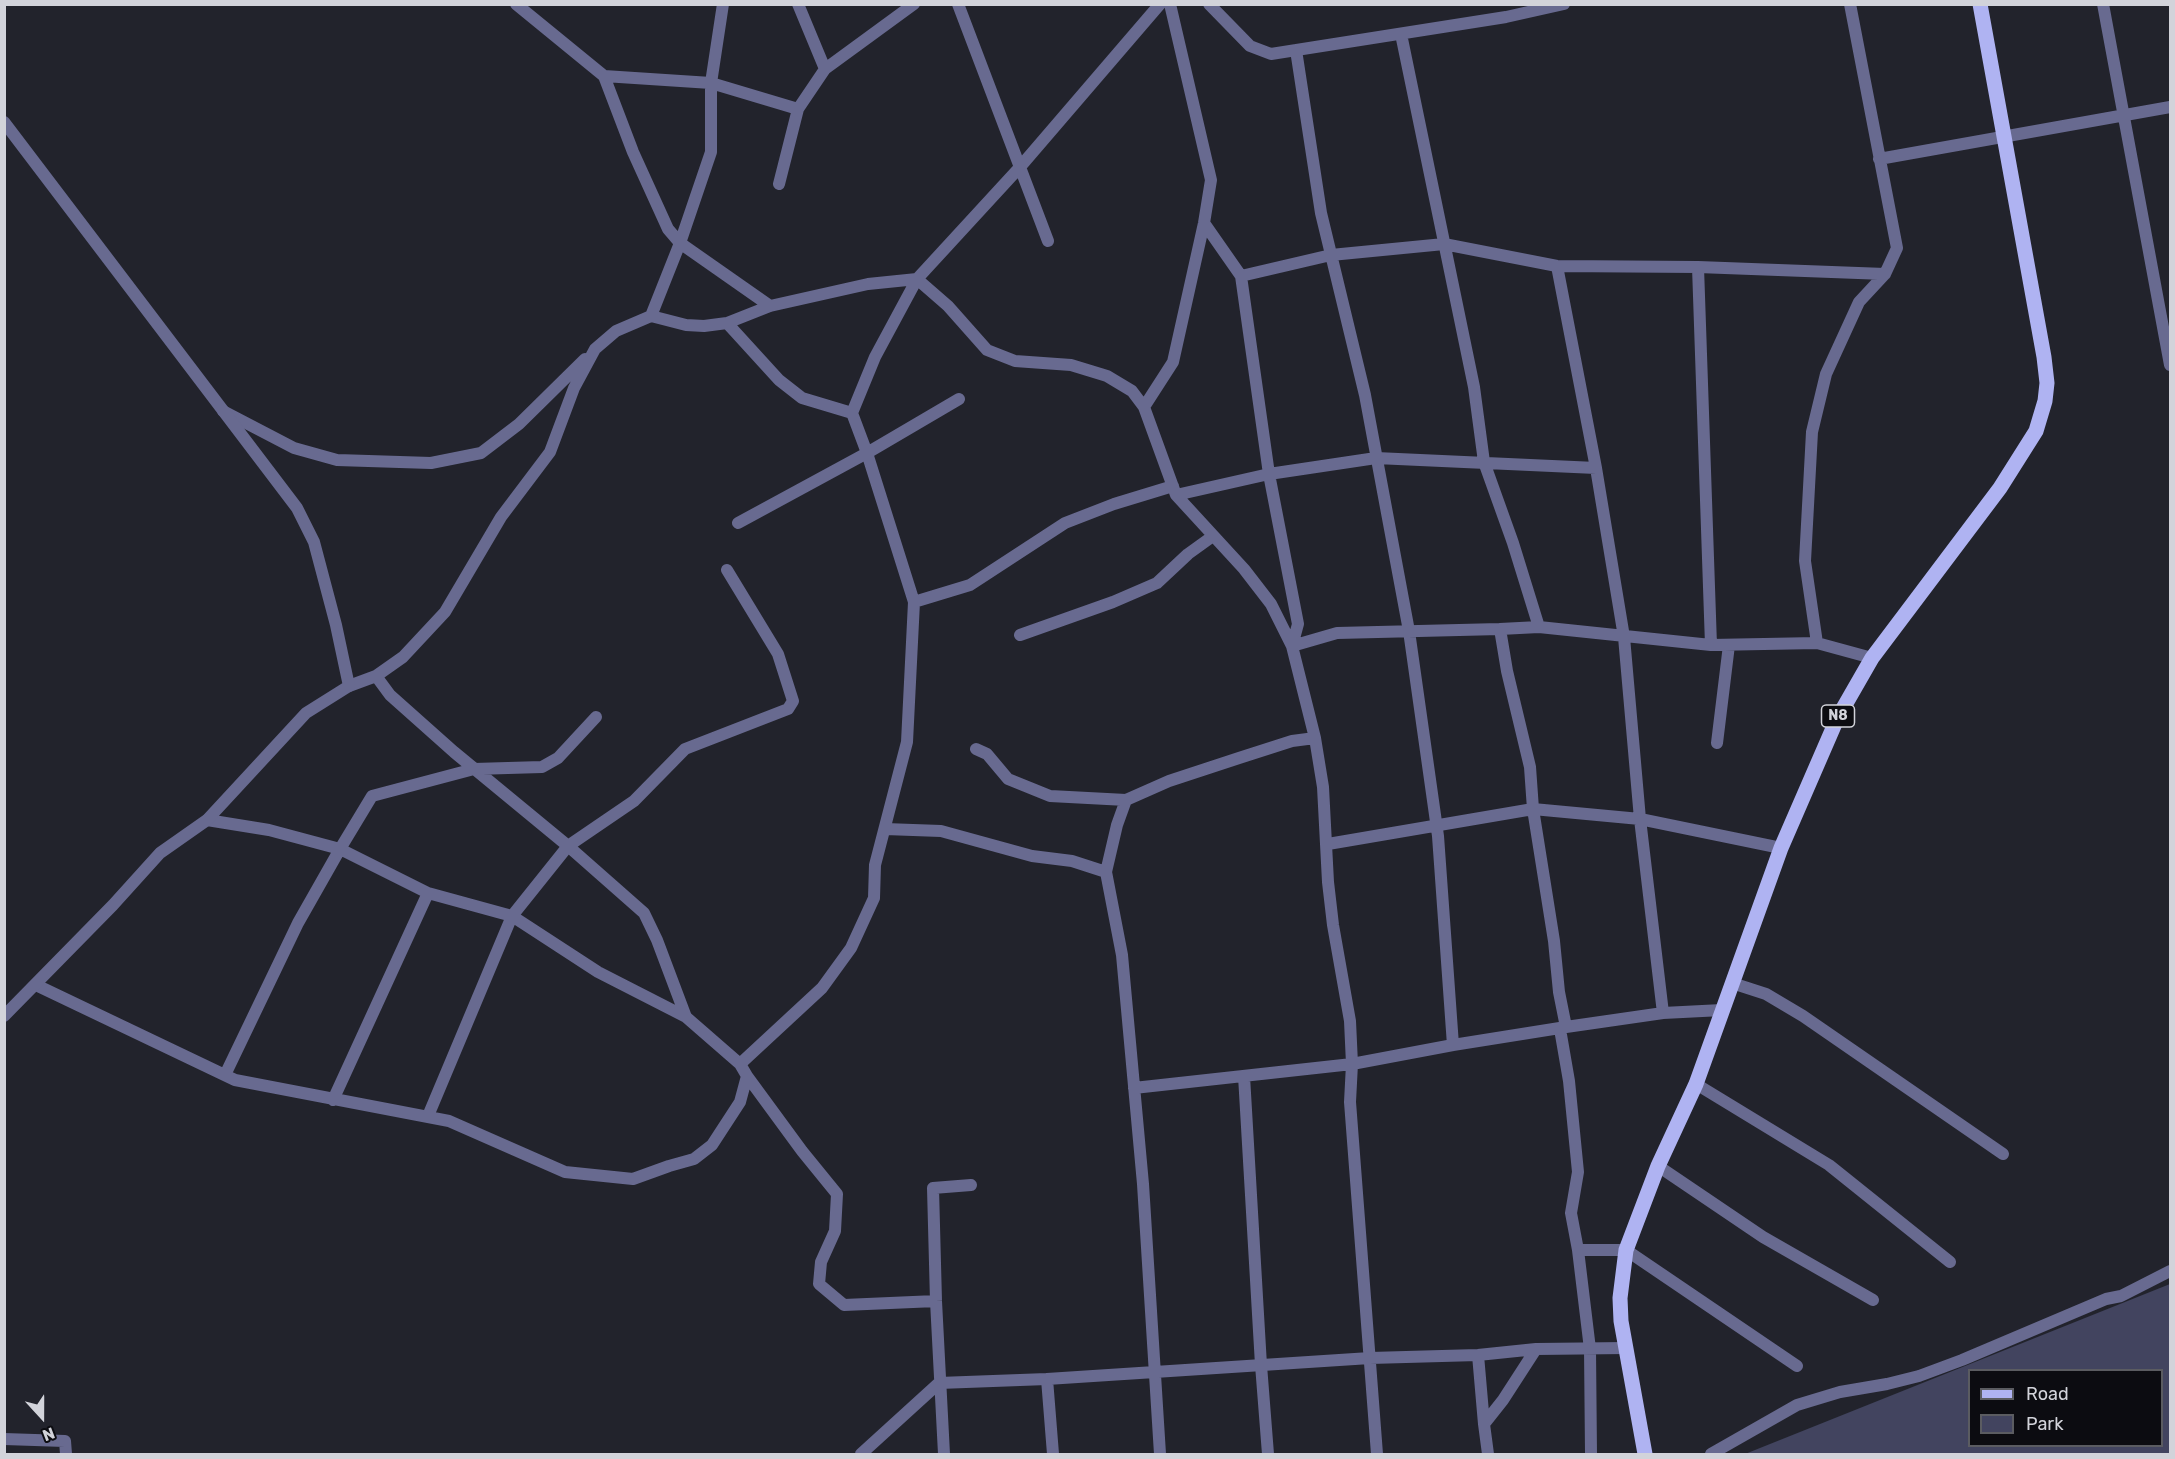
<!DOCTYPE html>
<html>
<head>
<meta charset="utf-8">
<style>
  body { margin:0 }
  #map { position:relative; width:2175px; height:1459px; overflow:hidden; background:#22232c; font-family:Rubik,sans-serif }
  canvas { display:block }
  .frame { position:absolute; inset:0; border:6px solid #d2d3da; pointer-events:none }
  .legend { position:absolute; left:1968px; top:1369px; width:195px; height:78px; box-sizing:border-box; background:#0c0c11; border:2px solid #5b5c61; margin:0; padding:8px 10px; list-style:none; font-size:18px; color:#d2d3da }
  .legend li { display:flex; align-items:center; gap:12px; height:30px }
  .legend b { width:30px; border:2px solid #5b5c61 }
  .north { position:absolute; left:12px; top:1387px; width:60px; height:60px; -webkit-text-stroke:4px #0c0c11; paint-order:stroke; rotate:159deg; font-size:16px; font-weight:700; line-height:24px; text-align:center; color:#d2d3da }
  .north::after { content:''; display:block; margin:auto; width:21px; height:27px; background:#d2d3da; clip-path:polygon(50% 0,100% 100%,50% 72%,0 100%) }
</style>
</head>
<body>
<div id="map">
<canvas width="2175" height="1459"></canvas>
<div class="frame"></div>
<ul class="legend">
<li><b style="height:8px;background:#afb3f2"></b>Road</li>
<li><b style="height:16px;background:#42445f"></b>Park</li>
</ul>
<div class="north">N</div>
</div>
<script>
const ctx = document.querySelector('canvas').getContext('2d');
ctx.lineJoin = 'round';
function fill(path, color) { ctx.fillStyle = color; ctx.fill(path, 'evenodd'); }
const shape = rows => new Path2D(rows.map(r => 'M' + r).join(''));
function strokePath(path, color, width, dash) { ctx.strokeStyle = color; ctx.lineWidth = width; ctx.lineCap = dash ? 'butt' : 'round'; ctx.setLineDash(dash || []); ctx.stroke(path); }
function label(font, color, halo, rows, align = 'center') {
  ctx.font = font + ' Rubik,sans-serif'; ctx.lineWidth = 4.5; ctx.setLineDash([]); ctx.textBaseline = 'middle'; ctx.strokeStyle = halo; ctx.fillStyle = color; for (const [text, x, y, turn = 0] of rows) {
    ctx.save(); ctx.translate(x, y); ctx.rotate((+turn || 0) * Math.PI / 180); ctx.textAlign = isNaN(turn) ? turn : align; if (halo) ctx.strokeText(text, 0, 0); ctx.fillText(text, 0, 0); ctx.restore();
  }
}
const green = shape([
  [2170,1284,2170,1454,1745,1454],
  [1970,1370,2162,1370,2162,1446,1970,1446]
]);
const minor = shape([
  [516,4,604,76,633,152,668,229,680,243,770,306],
  [798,4,825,69],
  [958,4,1048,241],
  [1209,4,1250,46,1271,54,1506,17,1564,4],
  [2103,4,2170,365],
  [1401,34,1474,387,1484,462,1513,543,1539,627],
  [1296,50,1321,213,1365,395,1409,631,1438,836,1453,1045],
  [604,76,711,83,798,109],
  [1879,159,2170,107],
  [779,184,798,109,825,69,914,4],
  [1204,223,1241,276,1269,474,1298,624,1292,646],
  [1557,266,1596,468,1624,637,1640,819,1663,1013],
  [1698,267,1711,645],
  [1241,276,1331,255,1444,244,1557,266,1698,267,1885,274],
  [651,316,680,243,711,152,711,83,723,4],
  [727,323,779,380,802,398,852,413],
  [1144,407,1173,362,1204,223,1211,180,1170,4],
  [223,411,294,448,337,460,431,463,481,453,519,424,585,359],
  [1176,495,1269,474,1376,458,1596,468],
  [738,523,867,453,959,399],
  [914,602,970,585,1065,523,1114,504,1173,486],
  [1500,629,1539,627,1711,645,1817,643,1872,658],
  [1020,635,1113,602,1157,583,1188,554,1213,536],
  [1817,643,1805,561,1812,432,1826,374,1859,302,1885,274,1897,248,1850,4],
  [1292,646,1337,633,1500,629,1507,671,1530,767,1533,809,1554,941,1559,992,1566,1027],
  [376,676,390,695,454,752,568,846,644,913,657,940,686,1017,740,1064,747,1076,802,1151,837,1194,835,1231,821,1262,819,1284,844,1305,936,1301],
  [349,686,376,676,403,657,445,612,501,517,550,452,574,388,595,349,616,331,651,316,686,325,704,326,727,323,770,306,868,284,917,279,948,306,987,350,1015,361,1071,365,1107,376,1132,391,1144,407,1176,495,1244,569,1271,604,1292,646,1315,738,1323,787,1328,882,1333,925,1350,1021,1352,1064,1453,1045,1566,1027,1663,1013,1722,1010],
  [1717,743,1729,645],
  [976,749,987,754,1008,779,1050,796,1126,800,1169,781,1239,758,1292,741,1315,738],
  [1126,800,1117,825,1106,872,1122,955,1143,1184,1160,1454],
  [207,820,269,830,340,849,428,893,512,916,598,972,686,1017],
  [885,829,941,831,1032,856,1072,861,1106,872],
  [1328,844,1533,809,1640,819,1781,848],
  [1732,983,1766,994,1803,1016,2003,1154],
  [36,985,235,1080,449,1121,565,1172,633,1179,669,1166,694,1159,712,1145,740,1102,747,1076],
  [1560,1029,1569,1081,1578,1172,1571,1213,1578,1250,1590,1349,1591,1454],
  [740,1064,822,988,851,948,874,898,875,865,907,742,914,602,867,453,852,413,875,357,917,279,1020,167,1160,4],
  [225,1075,298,923,340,849,372,796,474,769,542,767,558,758,596,717],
  [1244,1076,1261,1365,1268,1454],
  [1696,1084,1829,1165,1950,1262],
  [1134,1088,1352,1064,1350,1102,1377,1454],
  [333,1100,428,893],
  [428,1116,512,916,568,846,634,801,685,749,788,709,793,701,778,654,727,570],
  [1658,1166,1763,1237,1873,1300],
  [1578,1250,1626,1250,1797,1366],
  [1478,1355,1484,1424],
  [1047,1379,1053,1454],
  [4,1439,65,1441,66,1454],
  [861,1454,939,1383,1047,1379,1370,1358,1478,1355,1536,1349,1626,1348],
  [944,1454,936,1301,933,1188,971,1185],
  [1488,1454,1484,1424,1503,1400,1536,1349],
  [1711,1454,1797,1405,1840,1392,1887,1384,1919,1376,1962,1360,2106,1299,2121,1296,2170,1271]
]);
const tertiary = shape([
  [4,122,297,508,314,542,336,625,349,686,306,713,207,820,160,853,113,905,4,1016]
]);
const primary = shape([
  [1645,1454,1621,1321,1620,1298,1626,1250,1658,1166,1696,1084,1781,848,1837,719,1872,658,2000,488,2036,431,2045,401,2047,383,2044,357,1980,4]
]);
const shields = [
  [1838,716,33]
];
const shieldNames = [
  ["N8",1838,716]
];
fill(green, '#42445f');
strokePath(minor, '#686a90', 12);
strokePath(tertiary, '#686a90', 12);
strokePath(primary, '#afb3f2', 15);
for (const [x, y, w] of shields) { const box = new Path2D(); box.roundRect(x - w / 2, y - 11, w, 22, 4.5); ctx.fillStyle = '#0c0c11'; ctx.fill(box); strokePath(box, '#d2d3da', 1.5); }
label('bold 14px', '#d2d3da', null, shieldNames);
</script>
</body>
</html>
